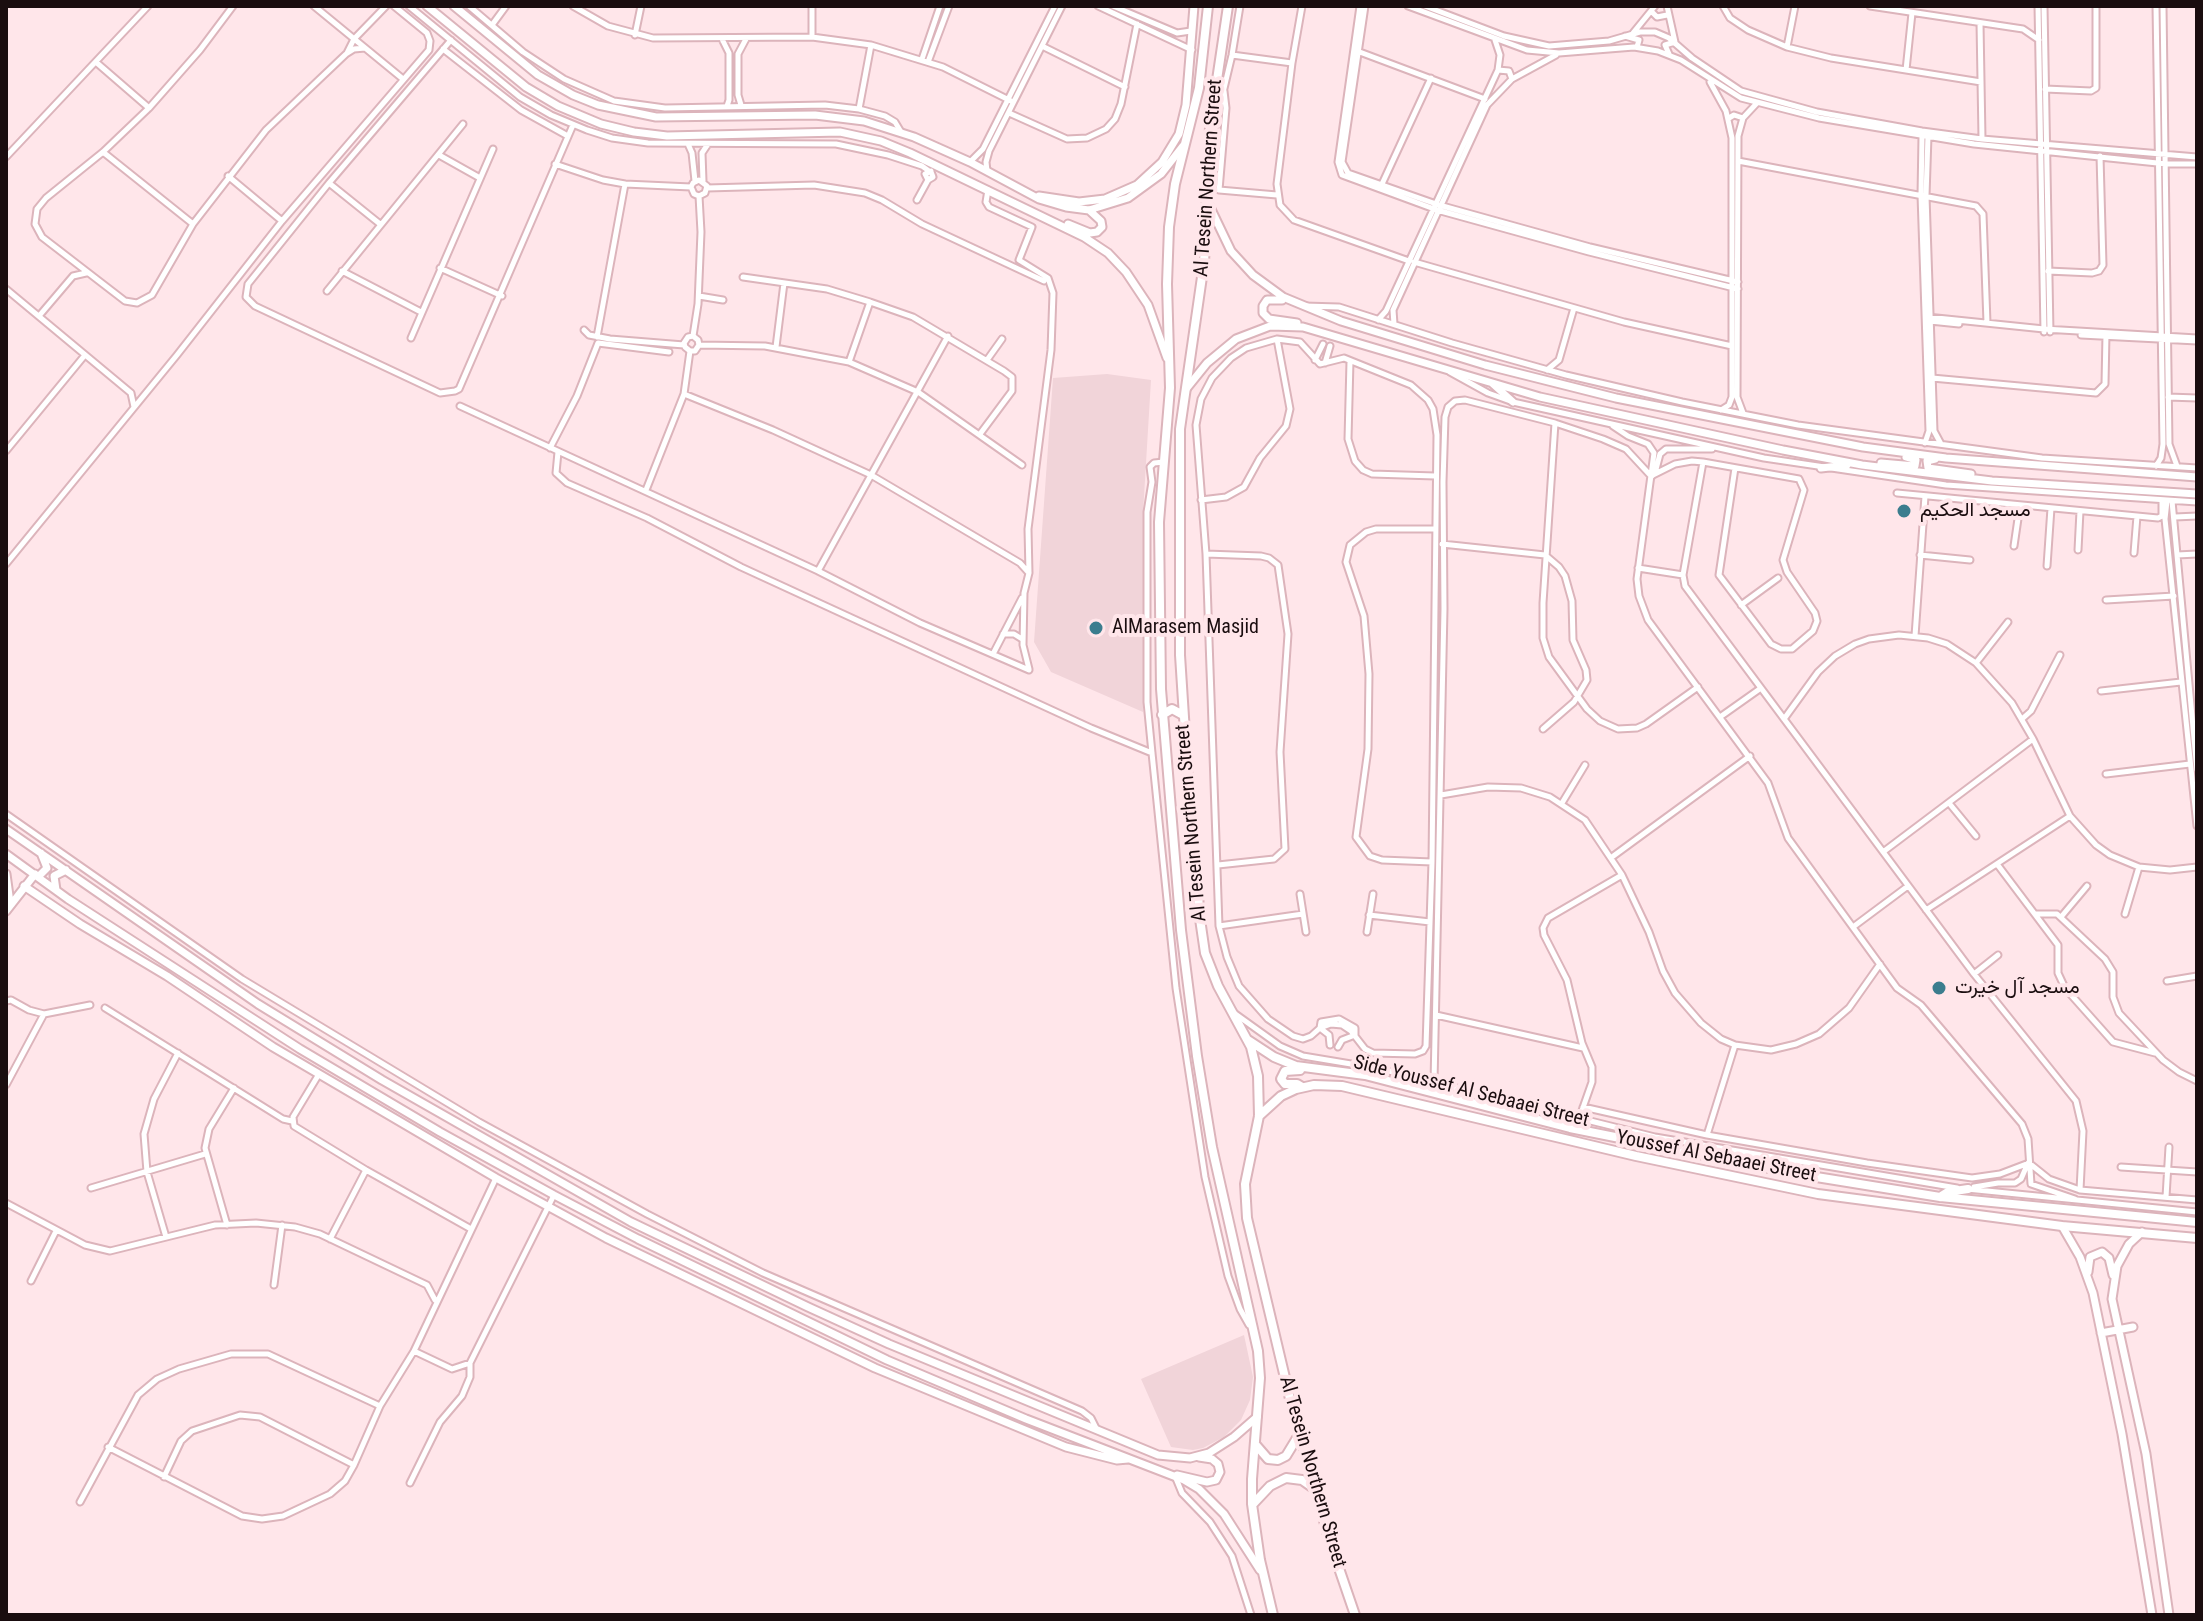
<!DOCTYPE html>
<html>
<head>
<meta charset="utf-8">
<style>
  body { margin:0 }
  #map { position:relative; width:2203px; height:1621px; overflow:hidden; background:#ffe6ea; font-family:"Roboto Condensed",sans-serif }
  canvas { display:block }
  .frame { position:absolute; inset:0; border:8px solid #1a0d0f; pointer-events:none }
</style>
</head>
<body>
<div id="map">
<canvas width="2203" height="1621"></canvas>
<div class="frame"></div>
</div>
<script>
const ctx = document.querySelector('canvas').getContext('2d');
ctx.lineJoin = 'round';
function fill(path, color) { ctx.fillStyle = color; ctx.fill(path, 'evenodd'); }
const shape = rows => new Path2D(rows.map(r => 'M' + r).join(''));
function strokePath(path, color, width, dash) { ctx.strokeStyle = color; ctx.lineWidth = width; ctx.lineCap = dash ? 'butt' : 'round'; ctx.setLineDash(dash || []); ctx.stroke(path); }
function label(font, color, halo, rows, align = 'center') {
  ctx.font = font + ' "Roboto Condensed",Vazirmatn,sans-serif'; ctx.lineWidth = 8; ctx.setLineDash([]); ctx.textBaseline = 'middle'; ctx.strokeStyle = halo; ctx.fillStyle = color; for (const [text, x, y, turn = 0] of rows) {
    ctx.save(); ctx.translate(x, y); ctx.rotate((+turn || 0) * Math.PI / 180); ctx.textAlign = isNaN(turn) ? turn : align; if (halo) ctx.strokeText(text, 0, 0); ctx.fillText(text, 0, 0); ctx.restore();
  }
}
const built = shape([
  [1107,374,1151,380,1143,513,1143,712,1051,672,1034,642,1053,378],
  [1244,1335,1253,1377,1250,1400,1241,1420,1224,1437,1203,1448,1193,1450,1171,1447,1141,1379]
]);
const street = shape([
  [233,6,200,50,149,108,103,152,46,198,37,209,35,224,42,237,125,301,137,303,152,295,193,224,266,130,346,54,354,49,365,48],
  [314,6,403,79],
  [409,6,520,97,551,115,587,130,612,138,648,143,836,144,888,155,922,166,929,171],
  [469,6,523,52,564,79,614,101,665,108,825,105,859,109,885,116,895,122,901,132],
  [573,6,608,26,653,38,812,37,871,45,943,67,1013,102],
  [1098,6,1192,50],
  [1113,6,1177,33,1191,31],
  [1302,6,1292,63,1277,184,1280,205,1294,220,1409,261],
  [1360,6,1338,162,1342,175,1437,210,1589,252,1738,289],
  [1365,6,1342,162,1348,173,1439,205,1590,247,1738,282],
  [1408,6,1527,50,1559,53,1634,47,1658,51,1681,60,1741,98,1819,118,1974,144,2167,164,2197,164],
  [1425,6,1504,36,1549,46,1609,41,1640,32,1655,32,1669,38,1692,58,1741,91,1817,112,1922,131,1982,139,2197,157],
  [1667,6,1675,42,1665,45,1669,54],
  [1723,6,1730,18,1748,30,1787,47,1831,58,1981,82],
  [1870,6,2023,29,2039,40],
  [2038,6,2044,332],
  [2044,6,2050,332],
  [2156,6,2163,444,2161,458,2156,466],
  [2163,6,2169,444,2177,466],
  [1652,12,1657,17,1667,15],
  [1980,23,1982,138],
  [492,25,506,6],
  [1633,33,1655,6],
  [635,35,641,6],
  [1625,36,1639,40,1637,47],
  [812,37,812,6],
  [722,39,729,53,729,100,727,106],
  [451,40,329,183,248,284,246,297,255,306,440,393,455,391,459,389,573,125],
  [1042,46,1125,87],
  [1787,47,1795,6],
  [443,49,521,110,566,135],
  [1357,51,1485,99],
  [347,53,354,39,386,6],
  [1232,55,1292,63],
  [922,59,940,6],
  [928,62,949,6],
  [97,63,149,108],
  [1498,70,1509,71,1512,79],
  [1906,70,1912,13],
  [1710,82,1726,111,1732,138,1732,397,1729,405,1721,410],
  [2045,89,2091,91,2096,88,2096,6],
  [1224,91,1226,108,1219,190,1277,195],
  [741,105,738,95,738,54,746,39],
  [859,109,871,45],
  [1009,113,1067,139,1087,138,1106,129,1115,119,1121,104,1137,24],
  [1729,118,1734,115,1743,118],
  [1922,136,1921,195,1929,431,1925,443],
  [1928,136,1926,196,1934,431,1941,444],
  [1211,143,1232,55,1240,6],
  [688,144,692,153,695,181],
  [103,152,193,224],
  [439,155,480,178],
  [6,157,148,6],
  [1738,161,1976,206,1983,214,1987,323],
  [970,162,983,149,1055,6],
  [555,164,603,180,625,184,691,187,693,183,699,180,707,186,705,193,699,196,694,194,691,187],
  [987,171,986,162,989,151,1062,6],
  [931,172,933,177,928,180,925,174,931,171],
  [228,176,282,221],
  [703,181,702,153,708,144],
  [329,183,380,224],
  [1382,184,1431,78],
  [707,188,814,185,865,193,882,200,922,224,1044,281],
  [988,190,986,202,989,207,1032,227,1019,260,1048,278,1053,293,1051,350,1028,529,1029,573,1024,593,1023,645,1029,669],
  [917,200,928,180],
  [1414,262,1624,322,1732,346],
  [440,268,502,296],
  [342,271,421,312],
  [2048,271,2092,273,2099,271,2103,265,2100,156],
  [743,277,827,289,870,302,913,317,1004,371,1012,377,1012,391,980,434],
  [6,289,131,393,134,407],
  [327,291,463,124],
  [699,296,723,300],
  [1304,306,1339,307,1452,343,1566,375,1682,402,1798,425,2042,458,2197,468],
  [39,316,73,276,86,273],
  [1927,317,2044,329,2197,338],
  [1378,320,1386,311,1498,70,1500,55,1495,40],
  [1930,321,1959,324],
  [1394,324,1393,310,1487,105,1512,79,1556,55],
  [584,330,589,335,610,339,684,345],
  [2081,335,2197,341],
  [693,336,698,340,699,345,695,351,690,351,685,347,684,343,688,337,693,336,698,304,701,232,699,196],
  [597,337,625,184],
  [411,338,493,149],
  [699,345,765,346,849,362,918,392,1022,465],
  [776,347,784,283],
  [987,360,1002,339],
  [1315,360,1323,344],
  [1350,361,1348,439,1355,461,1363,470,1372,474,1435,476],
  [849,362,870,302],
  [1325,363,1330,346],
  [1547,370,1559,360,1574,308],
  [1450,372,1488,393,1513,402,1764,458,1946,485,2197,502],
  [1932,378,2096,393,2105,384,2106,334],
  [684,394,773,430,871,475,1020,563,1029,573],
  [2168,397,2197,398],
  [460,406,818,571,920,623,1029,670],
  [1743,413,1737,397,1738,136,1743,118,1757,103],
  [1555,423,1543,603,1543,638,1549,657,1587,709,1600,721,1618,729,1637,728,1646,724,1698,687],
  [1613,426,1628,436,1648,444,1654,453,1637,579,1639,596,1648,620,1768,783,1788,838,1897,988,1921,1005,2022,1124,2028,1139,2031,1184,2075,1199],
  [550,448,577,396,598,343,669,352],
  [6,451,85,355],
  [558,452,556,473,567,483,647,518,741,567,1091,728,1152,753],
  [1164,462,1154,463,1150,467,1152,482,1147,512,1147,702,1152,753,1176,988,1205,1177,1228,1276,1240,1309,1249,1325],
  [1703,462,1683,575,1685,586,1974,974,2076,1101,2083,1131,2080,1190],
  [1652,476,1655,473,1660,454,1666,449,1712,449],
  [646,490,684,394,690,351],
  [1897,493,2158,518,2162,516,2162,500],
  [1201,500,1226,497,1244,487,1260,458,1286,426,1290,409,1277,339],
  [2167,501,2165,519,2197,826],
  [2172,501,2197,770],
  [2175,517,2197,516],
  [1442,544,1545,555,1559,567,1565,576,1572,601,1573,640,1586,670,1587,680,1574,702,1543,729],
  [2014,546,2020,505],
  [2078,550,2080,511],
  [2134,553,2137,516],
  [1206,554,1261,556,1269,558,1278,565,1288,634,1280,752,1285,849,1274,859,1218,865],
  [1920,555,1970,560],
  [2177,555,2197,554],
  [6,564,177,355,282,221,429,50,430,41,427,33,394,6],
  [2047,566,2051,508],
  [1638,568,1683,575],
  [818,571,948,336],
  [2106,600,2174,596],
  [1741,605,1778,578],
  [1003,634,1014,634,1022,639],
  [1915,636,1925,496],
  [993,654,1022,598],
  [1976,663,2008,622],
  [2101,691,2181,682],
  [1720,717,1761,688],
  [1784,719,1818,672,1835,656,1855,644,1869,639,1899,635,1928,638,1947,644,1976,663,2012,703,2033,739,2070,816,2096,845,2110,855,2139,867,2170,870,2197,867],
  [2022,719,2031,711,2060,655],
  [2106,774,2190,764],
  [1441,795,1488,787,1521,788,1550,797,1585,820,1622,875,1649,932,1663,971,1675,993,1701,1023,1721,1039,1735,1045,1771,1050,1796,1044,1819,1034,1849,1008,1880,964],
  [1562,803,1585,765],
  [1949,803,1976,836],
  [6,814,242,979,479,1122,647,1214,763,1273,1082,1411,1091,1418,1097,1430],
  [1883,852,2033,739],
  [1612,857,1750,756],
  [1432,862,1382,860,1370,856,1356,837,1368,749,1369,674,1364,616,1346,562,1350,545,1366,532,1376,529,1434,529],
  [1997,864,2058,945,2058,973,2065,988,2113,1042,2155,1053],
  [1300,894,1306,932],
  [1926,910,2070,816],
  [2035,914,2057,914,2105,959,2113,972,2113,997,2119,1013,2163,1060,2179,1072,2197,1081],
  [2125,914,2139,867],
  [1369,915,1430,922],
  [2061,917,2087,886],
  [1219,926,1303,914],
  [1853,927,1908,886],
  [1367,932,1373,894],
  [1974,974,1998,955],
  [2167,981,2197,976],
  [6,1001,11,1000,29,1010,44,1014,90,1005],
  [105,1008,283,1119,292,1121],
  [1234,1013,1280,1046,1303,1056,1381,1069,1655,1137,1957,1188],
  [1436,1015,1583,1048],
  [1320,1028,1331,1024,1342,1025,1351,1031,1365,1049,1373,1053,1415,1054,1423,1051,1426,1046,1432,862,1437,435,1433,409,1428,400,1411,385,1344,358,1320,364,1300,342,1277,339,1246,348,1231,358,1212,378,1201,399,1196,425,1206,554,1219,926,1227,957,1239,986,1268,1019,1293,1036,1303,1039,1311,1036,1320,1028,1321,1022,1339,1019,1355,1028,1355,1035],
  [1320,1028,1329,1035,1330,1045],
  [1338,1047,1342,1040,1355,1035],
  [319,1074,293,1117,294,1126,366,1170,471,1229],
  [1434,1083,1444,609,1443,482,1445,417,1448,407,1455,401,1465,400,1555,423,1603,439,1626,449,1651,476,1675,464,1692,461,1703,462,1799,479,1804,490,1783,560,1787,572,1815,613,1817,621,1813,631,1792,649,1781,649,1771,644,1719,575,1735,468],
  [6,1085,44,1014],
  [1583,1107,1707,1135,1867,1163,1972,1178,2000,1174,2029,1163,2049,1179,2080,1190,2197,1200],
  [1579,1119,1592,1082,1592,1067,1582,1043,1567,980,1544,935,1543,928,1548,918,1622,875],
  [1707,1135,1735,1045],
  [2121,1167,2197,1172],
  [1974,1187,1998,1183,2015,1183,2021,1179,2028,1163],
  [91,1188,205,1154],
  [1967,1189,2197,1212],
  [2166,1197,2169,1147],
  [6,1203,85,1245,110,1251,215,1225,256,1223,295,1227,320,1234,427,1285,435,1300],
  [227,1225,205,1148,209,1129,234,1088],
  [166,1237,147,1172,144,1134,154,1099,178,1053],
  [330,1239,366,1170],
  [31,1281,56,1231],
  [274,1285,282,1225],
  [414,1351,452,1369,470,1363],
  [108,1447,242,1516,262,1519,283,1516,330,1494,345,1481,354,1465,380,1406,414,1351,496,1178],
  [1175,1476,1182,1493,1210,1522,1232,1556,1251,1615],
  [164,1477,181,1441,192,1431,240,1415,260,1417,354,1465],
  [410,1483,440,1422,462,1396,470,1377,470,1363,554,1195],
  [80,1502,138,1395,157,1379,179,1369,231,1354,268,1354,380,1406]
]);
const secondary = shape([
  [427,6,526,87,558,106,601,124,634,132,667,136,840,132,881,141,910,153,1084,237,1108,253,1126,272,1148,305,1167,358],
  [454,6,538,75,573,95,598,105,656,117,815,115,864,121,914,137,970,162,1039,199,1066,207,1089,210,1128,198,1161,174,1183,146],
  [1039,196,1079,202,1105,199,1137,185,1162,162,1179,134,1186,105,1194,6],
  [1208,203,1231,251,1253,275,1283,297,1341,321,1485,365,1616,398,1863,447,1946,458,2197,477],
  [1068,224,1090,233,1097,232,1102,227,1101,221,1089,210],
  [1282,300,1267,300,1263,306,1263,313,1269,319,1297,323],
  [1493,384,1513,402],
  [1186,389,1207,363,1236,339,1270,326,1303,327,1540,397,1783,450,1862,465,1992,481,2197,494],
  [1935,459,1927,461,1928,468,1971,474],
  [1881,463,1915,466,1916,460,1906,457],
  [1821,468,1847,465],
  [6,829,258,1004,382,1080,631,1222,808,1307,889,1344,1158,1455,1190,1458,1209,1453,1234,1437,1257,1417],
  [6,854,68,899,300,1049,440,1132,554,1195,638,1239,887,1360,1026,1419,1184,1480,1199,1489,1224,1514,1260,1570],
  [6,874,10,903],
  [38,877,47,868,41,853],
  [24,886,80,924,167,976,273,1047,496,1178,606,1238,875,1368,1066,1447,1117,1460,1128,1459],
  [56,890,54,876,66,870],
  [6,911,35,874],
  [2062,1226,2080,1257,2093,1293,2122,1434,2152,1615],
  [2142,1232,2129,1244,2117,1266,2112,1299,2146,1454,2169,1615],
  [2088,1272,2090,1257,2102,1252,2109,1258,2113,1275],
  [2101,1333,2133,1327],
  [1177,1475,1207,1482,1216,1480,1220,1472,1218,1464,1212,1459,1199,1457]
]);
const primary = shape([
  [1208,6,1199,88,1175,184,1169,227,1167,284,1170,388,1159,522,1161,689,1181,930,1197,1056,1212,1147,1258,1351,1260,1378,1252,1479,1252,1504,1260,1560,1273,1615],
  [1228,6,1210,127,1204,263,1180,429,1180,655,1188,779,1200,919,1205,953,1218,986,1251,1047,1258,1076,1259,1116,1245,1184,1247,1218,1291,1403,1330,1542,1355,1615],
  [1162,715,1172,709,1183,715],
  [1248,1040,1274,1057,1296,1066,1365,1075,1570,1128,1804,1175,1940,1197,2197,1222],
  [1300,1070,1285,1071,1281,1079,1285,1084,1297,1084,1302,1087],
  [1259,1116,1281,1096,1296,1089,1314,1085,1342,1086,1636,1156,1818,1194,2062,1226,2197,1238],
  [1940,1197,1948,1192,1968,1189],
  [1255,1444,1268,1459,1278,1460,1286,1456,1300,1433],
  [1253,1504,1270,1486,1286,1478,1302,1480,1315,1489]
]);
const markers = [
  [1904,511,8,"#3b7d8e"],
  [1096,628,8,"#3b7d8e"],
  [1939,988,8,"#3b7d8e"]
];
const streetNames = [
  ["Al Tesein Northern Street",1209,178,-86],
  ["Al Tesein Northern Street",1192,823,-95],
  ["Side Youssef Al Sebaaei Street",1471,1092,14],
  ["Youssef Al Sebaaei Street",1716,1157,11],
  ["Al Tesein Northern Street",1312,1472,74]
];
const poiNames = [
  ["مسجد الحكيم",1920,511],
  ["AlMarasem Masjid",1112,628],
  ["مسجد آل خيرت",1955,988]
];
fill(built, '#f1d4d9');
strokePath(street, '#dcb4bb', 9);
strokePath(secondary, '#dcb4bb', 11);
strokePath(primary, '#dcb4bb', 12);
strokePath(street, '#fff', 5);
strokePath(secondary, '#fff', 7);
strokePath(primary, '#fff', 8);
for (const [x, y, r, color] of markers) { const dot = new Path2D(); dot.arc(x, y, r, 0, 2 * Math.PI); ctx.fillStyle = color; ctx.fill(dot); strokePath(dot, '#ffe6ea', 3); }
label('20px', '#1a0d0f', '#ffe6ea', streetNames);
label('20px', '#1a0d0f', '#ffe6ea', poiNames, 'left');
</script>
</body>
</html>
